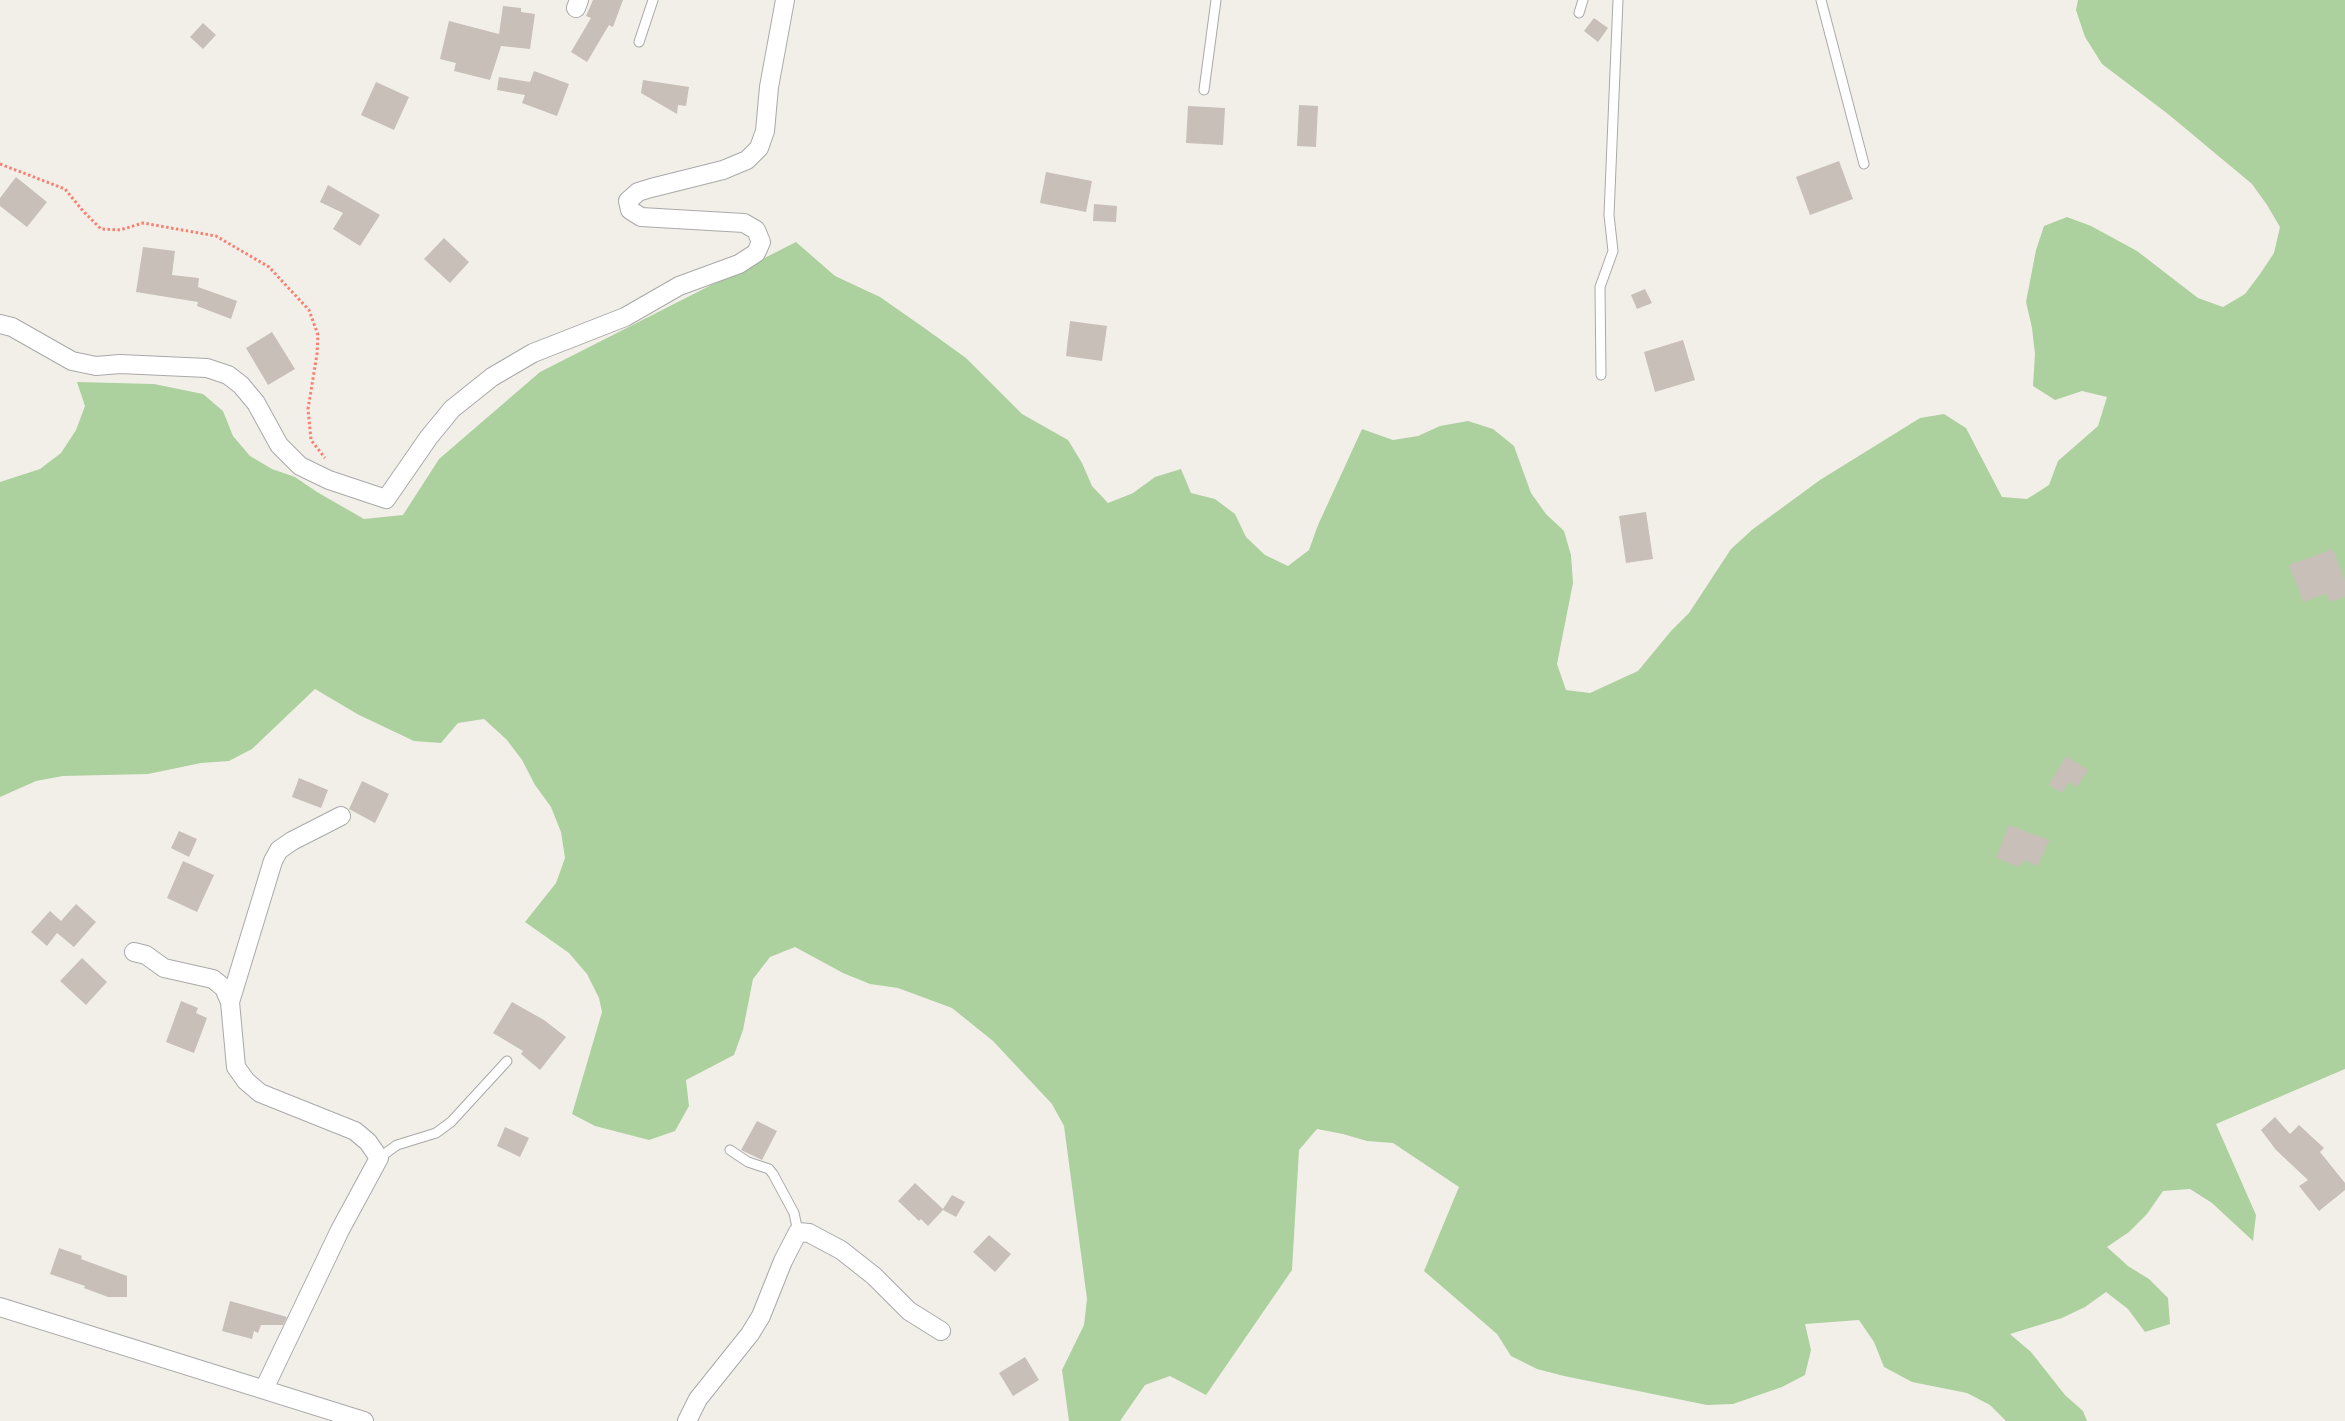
<!DOCTYPE html>
<html>
<head>
<meta charset="utf-8">
<style>
  body { margin:0 }
  canvas { display:block; background:#f2efe9 }
</style>
</head>
<body>
<canvas width="2345" height="1421"></canvas>
<script>
const ctx = document.querySelector('canvas').getContext('2d');
ctx.lineJoin = 'round';
function fill(path, color) { ctx.fillStyle = color; ctx.fill(path, 'evenodd'); }
const shape = rows => new Path2D(rows.map(r => 'M' + r).join(''));
function strokePath(path, color, width, dash) { ctx.strokeStyle = color; ctx.lineWidth = width; ctx.lineCap = dash ? 'butt' : 'round'; ctx.setLineDash(dash || []); ctx.stroke(path); }
const forest = shape([
  [2078,0,2345,0,2345,1069,2216,1124,2256,1215,2253,1241,2212,1203,2190,1189,2163,1191,2147,1214,2129,1232,2107,1247,2128,1266,2149,1279,2168,1298,2170,1324,2145,1332,2128,1309,2106,1292,2085,1307,2062,1318,2010,1334,2031,1352,2065,1395,2083,1411,2087,1421,2006,1421,1990,1405,1967,1393,1912,1382,1884,1367,1874,1342,1859,1320,1805,1324,1811,1350,1805,1375,1782,1387,1733,1404,1707,1405,1564,1376,1537,1369,1511,1356,1497,1334,1424,1271,1459,1187,1393,1143,1367,1141,1343,1134,1317,1129,1299,1150,1292,1270,1206,1395,1170,1376,1145,1385,1120,1421,1069,1421,1062,1370,1084,1325,1087,1299,1064,1126,1052,1104,993,1041,952,1008,898,988,870,984,843,973,795,947,770,957,753,979,743,1030,734,1055,686,1080,689,1106,675,1131,649,1140,595,1126,572,1114,602,1012,599,998,587,974,569,953,525,922,556,883,565,858,561,832,551,807,535,785,522,760,507,740,484,719,458,723,441,743,414,741,359,715,315,689,252,749,229,761,201,763,148,774,63,776,36,781,0,797,0,482,40,469,61,453,76,430,85,406,77,382,154,384,203,394,223,411,233,436,250,456,272,469,295,477,317,492,364,519,403,515,439,459,540,372,796,242,835,276,880,297,923,327,966,358,1022,414,1068,440,1082,463,1092,486,1108,503,1133,493,1155,477,1181,469,1191,493,1215,499,1235,514,1246,537,1265,555,1288,566,1309,550,1318,525,1362,429,1393,440,1418,436,1440,426,1468,421,1493,429,1514,446,1531,493,1546,514,1564,531,1571,555,1573,583,1557,664,1566,690,1590,693,1638,671,1671,631,1689,613,1731,549,1753,529,1820,480,1920,418,1944,414,1966,428,2002,497,2027,499,2049,485,2058,461,2098,426,2107,397,2082,391,2055,400,2033,386,2035,354,2032,328,2026,302,2036,250,2044,226,2067,217,2091,226,2137,251,2198,298,2223,307,2245,294,2260,274,2274,253,2280,227,2267,205,2252,184,2168,114,2102,64,2085,37,2076,10]
]);
const building = shape([
  [593,0,623,0,613,27,609,25,587,62,571,52,591,18,586,16],
  [503,6,521,8,521,12,535,14,530,49,501,46,490,80,454,71,456,63,440,59,449,21,499,34],
  [1594,18,1608,28,1598,42,1584,31],
  [203,23,216,35,203,49,190,37],
  [534,71,569,84,557,116,522,103,525,95,497,90,499,77,530,82],
  [643,80,689,87,686,106,678,105,677,114,641,93],
  [376,82,409,97,394,130,361,115],
  [1299,105,1318,106,1316,147,1297,146],
  [1188,106,1225,108,1223,145,1186,143],
  [1839,161,1853,199,1810,215,1796,177],
  [1046,172,1092,181,1086,212,1040,203],
  [16,177,47,202,27,227,0,206,0,198],
  [328,185,380,215,360,246,333,229,343,213,320,202],
  [1094,204,1117,206,1116,222,1093,221],
  [444,238,469,262,450,283,424,259],
  [143,247,175,251,172,275,199,278,198,287,237,301,231,319,197,306,198,302,136,292],
  [1645,289,1652,303,1637,309,1631,295],
  [1070,321,1107,326,1102,361,1066,356],
  [272,332,295,369,268,385,246,348],
  [1683,340,1695,380,1655,392,1644,352],
  [1646,512,1653,559,1626,563,1619,516],
  [2333,549,2345,581,2345,597,2330,602,2326,594,2303,602,2289,565],
  [2066,756,2088,770,2077,787,2069,782,2062,793,2049,785],
  [299,778,328,790,321,808,292,797],
  [362,781,389,794,375,823,349,809],
  [2009,825,2049,840,2038,866,2023,860,2020,867,1996,858],
  [179,831,197,839,189,857,171,848],
  [183,861,214,875,197,912,167,898],
  [76,904,96,922,74,947,57,933,47,946,31,932,50,911,61,921],
  [82,958,107,982,86,1005,60,981],
  [181,1001,198,1008,196,1013,207,1018,194,1053,166,1042],
  [512,1002,544,1020,566,1037,540,1070,521,1054,523,1051,493,1033],
  [2275,1117,2290,1134,2299,1125,2324,1148,2320,1152,2345,1183,2345,1190,2319,1211,2299,1186,2308,1180,2276,1150,2261,1130],
  [757,1121,777,1131,762,1160,741,1150],
  [505,1127,529,1138,520,1157,497,1146],
  [915,1183,943,1209,952,1195,965,1202,956,1217,943,1210,928,1226,921,1219,919,1221,898,1201],
  [989,1235,1011,1254,995,1272,973,1252],
  [59,1248,82,1256,81,1259,127,1276,127,1297,108,1297,84,1288,85,1286,50,1274],
  [230,1301,287,1317,283,1325,261,1325,258,1333,254,1331,252,1339,222,1331],
  [1025,1357,1039,1380,1013,1396,999,1373]
]);
const path = shape([
  [0,164,65,189,83,211,101,229,120,230,143,223,216,236,269,267,309,310,318,335,317,354,308,409,311,440,325,458]
]);
const lane = shape([
  [1821,0,1864,164],
  [1579,13,1583,0],
  [639,42,653,0],
  [1204,90,1216,0],
  [1601,375,1600,287,1613,251,1609,215,1618,0],
  [730,1150,748,1162,769,1169,773,1174,794,1213,798,1232],
  [379,1158,397,1145,436,1133,451,1122,507,1061]
]);
const street = shape([
  [576,8,579,0],
  [0,324,12,327,72,361,96,366,120,364,207,368,228,375,241,385,256,403,279,445,300,466,329,480,386,499,429,437,452,409,492,377,533,353,625,317,679,286,739,264,756,253,761,242,756,230,744,223,641,217,630,210,628,201,638,192,651,188,723,170,747,160,759,148,765,131,769,87,785,0],
  [134,952,146,955,164,968,213,979,224,988,230,1002],
  [0,1307,364,1421],
  [264,1389,340,1230,379,1158,368,1142,355,1131,260,1093,246,1081,236,1067,230,1002,273,861,279,850,292,841,341,816],
  [687,1421,698,1399,750,1334,761,1316,783,1261,798,1232,809,1233,841,1250,874,1276,909,1311,941,1331]
]);
fill(forest, '#add19e');
fill(building, '#c7bfb8');
strokePath(lane, '#a9a9a9', 11);
strokePath(street, '#a9a9a9', 20);
strokePath(path, '#fa8072', 3, [2.5, 2.5]);
strokePath(lane, '#fff', 9);
strokePath(street, '#fff', 18);
</script>
</body>
</html>
